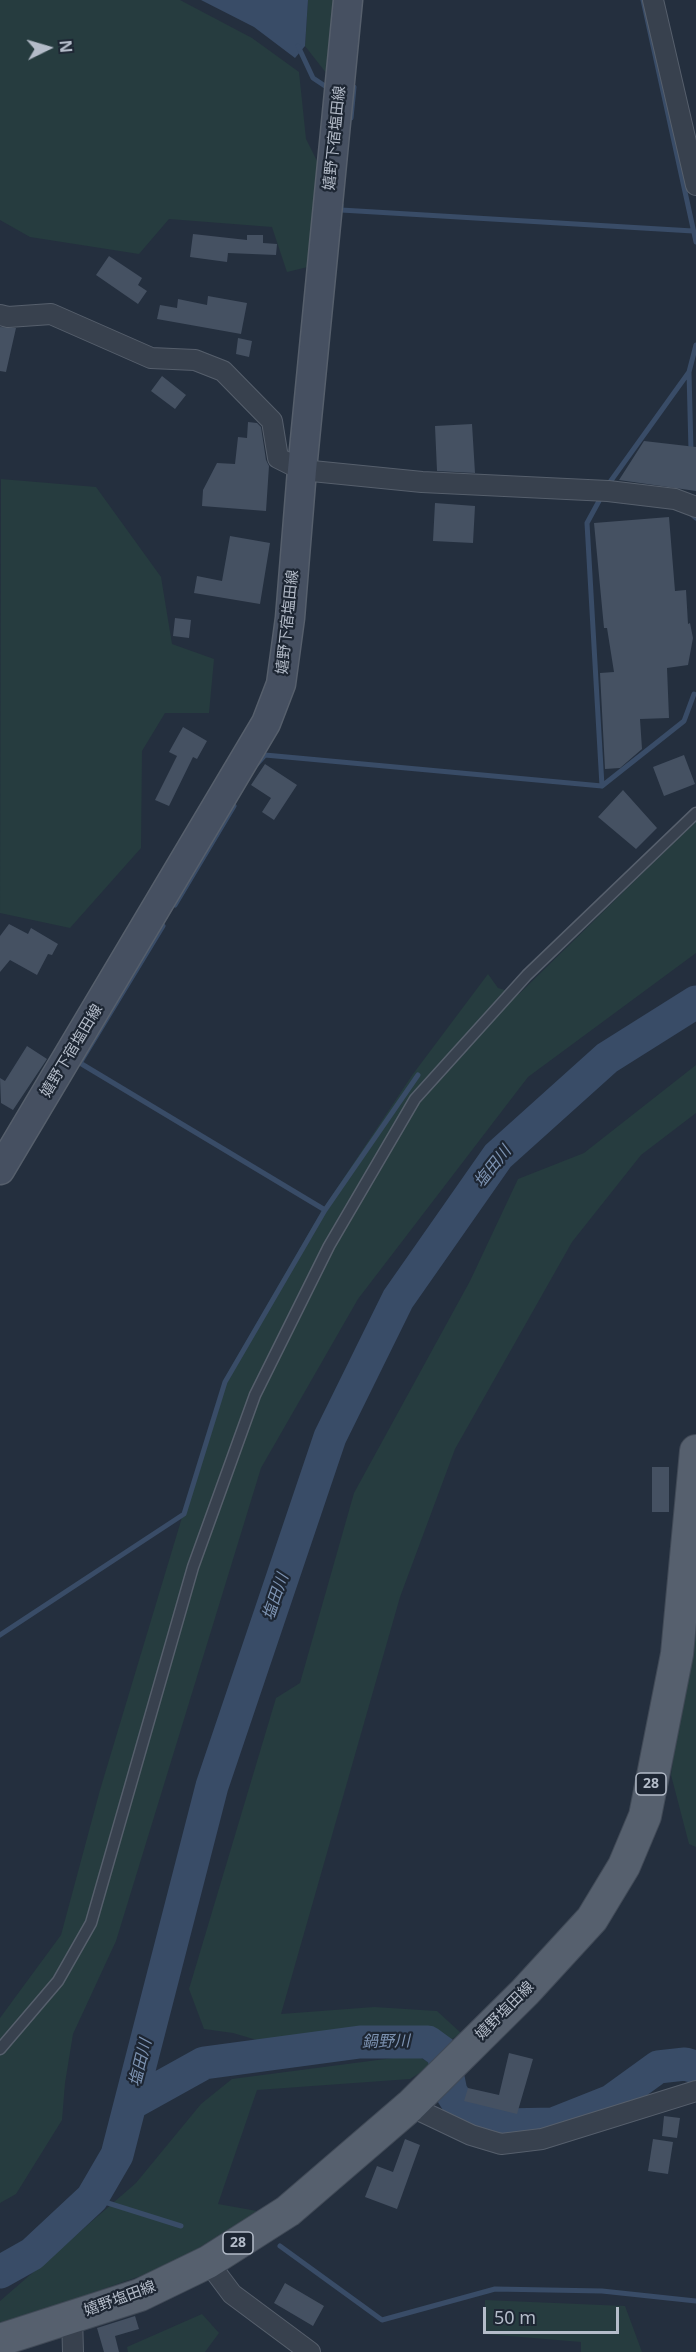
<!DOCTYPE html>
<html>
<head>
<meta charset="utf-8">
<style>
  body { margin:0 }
  #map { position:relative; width:696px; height:2352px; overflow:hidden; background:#242f3e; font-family:"Noto Sans",sans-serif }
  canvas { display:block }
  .north { position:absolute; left:18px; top:18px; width:60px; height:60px; -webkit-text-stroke:4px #1d2633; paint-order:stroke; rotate:85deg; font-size:16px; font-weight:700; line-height:24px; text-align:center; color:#b4bcc9 }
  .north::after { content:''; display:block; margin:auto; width:21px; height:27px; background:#b4bcc9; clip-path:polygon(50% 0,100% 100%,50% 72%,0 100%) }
  .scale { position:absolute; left:483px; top:2307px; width:136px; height:27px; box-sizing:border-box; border:3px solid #b4bcc9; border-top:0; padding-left:8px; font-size:18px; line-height:21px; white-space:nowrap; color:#b4bcc9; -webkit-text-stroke:4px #1d2633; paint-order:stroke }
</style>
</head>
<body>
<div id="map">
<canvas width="696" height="2352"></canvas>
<div class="north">N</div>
<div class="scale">50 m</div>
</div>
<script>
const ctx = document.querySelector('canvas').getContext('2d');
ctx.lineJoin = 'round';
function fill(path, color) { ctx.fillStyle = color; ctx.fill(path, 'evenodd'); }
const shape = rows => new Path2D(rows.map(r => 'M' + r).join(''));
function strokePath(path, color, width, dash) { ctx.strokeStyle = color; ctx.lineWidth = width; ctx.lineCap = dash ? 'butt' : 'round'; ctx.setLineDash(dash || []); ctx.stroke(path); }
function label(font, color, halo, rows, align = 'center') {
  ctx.font = font + ' "Noto Sans","Noto Sans JP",sans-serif'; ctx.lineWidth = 4.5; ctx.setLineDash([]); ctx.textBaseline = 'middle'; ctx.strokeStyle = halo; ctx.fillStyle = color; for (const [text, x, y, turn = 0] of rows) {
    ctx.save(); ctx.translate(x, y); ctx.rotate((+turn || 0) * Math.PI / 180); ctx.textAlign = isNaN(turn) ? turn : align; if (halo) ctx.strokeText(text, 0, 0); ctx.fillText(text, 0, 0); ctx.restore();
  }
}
const green = shape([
  [0,0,180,0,252,38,299,72,306,139,324,175,312,266,287,272,272,227,169,219,139,254,30,237,0,220],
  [308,0,340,0,334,83,305,46],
  [1,479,96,487,161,577,172,644,214,659,209,713,165,713,142,751,141,848,70,928,0,913],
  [696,821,696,953,528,1077,358,1299,261,1468,116,1941,73,2034,65,2083,62,2120,16,2194,0,2203,0,2018,61,1935,100,1790,223,1381,321,1212,413,1074,488,974,498,988,519,994],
  [696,1065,696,1113,641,1155,572,1242,455,1449,400,1597,281,2014,374,2007,437,2011,461,2033,446,2043,423,2028,260,2041,233,2033,204,2029,189,1989,276,1698,300,1683,354,1493,470,1281,518,1179,584,1153],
  [696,1602,696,1847,689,1844,671,1775],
  [416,2055,433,2065,410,2079,257,2090,218,2204,257,2211,172,2265,0,2325,0,2301,136,2183,201,2104,232,2079],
  [485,2300,625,2306,642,2352,581,2352,581,2342,485,2334],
  [202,2314,219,2333,205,2352,128,2352,127,2347]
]);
const water = shape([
  [201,0,308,0,305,46,295,58,254,27]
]);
const stream = shape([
  [643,0,696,242],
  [298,46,313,78,325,86],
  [351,118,354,87],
  [341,205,341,210,693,231],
  [691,451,689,372,696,345],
  [610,482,689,372],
  [688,511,696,518],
  [256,765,265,755,602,786,587,523,599,501],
  [602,786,684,721,694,694],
  [175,905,234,806],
  [325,1210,418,1075],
  [0,1635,184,1514,225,1382,325,1210,80,1063,163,926],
  [92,2198,181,2226],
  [280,2246,382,2320,495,2289,602,2291,696,2301]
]);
const river = shape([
  [132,2103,204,2063,360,2042,428,2042,443,2053,451,2092,463,2111,504,2125,553,2124,611,2101,658,2067,685,2064,696,2067],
  [0,2272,32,2254,92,2198,117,2155,212,1786,330,1437,398,1299,498,1156,607,1058,696,1002]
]);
const building = shape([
  [193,234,247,240,247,235,263,235,263,243,277,244,276,255,228,253,227,262,190,257],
  [109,256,142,278,138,285,147,291,138,304,96,275],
  [208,296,247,303,241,334,157,319,160,305,177,308,178,299,207,305],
  [0,327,16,328,6,372,0,371],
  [238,338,252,341,249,357,236,354],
  [162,376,186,395,175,409,151,391],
  [248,422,257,423,261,427,266,460,269,466,266,511,202,506,203,490,217,463,235,464,238,437,247,438],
  [472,424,475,473,437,471,435,426],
  [644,441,696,447,696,491,619,480],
  [435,503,475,506,473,543,433,541],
  [669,517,675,591,686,590,688,624,690,623,693,638,688,665,667,668,669,718,640,719,642,749,620,768,605,769,600,673,614,672,607,628,604,628,594,523],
  [230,536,270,543,260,604,194,593,197,576,222,581],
  [175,618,191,620,189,638,173,636],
  [183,727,207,741,197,759,193,757,169,806,155,800,177,756,169,752],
  [684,755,695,784,664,796,653,767],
  [265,764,297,785,274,820,262,812,271,798,251,785],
  [623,790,657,828,636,849,598,817],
  [9,924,28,934,31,928,58,944,52,955,48,954,37,975,10,960,0,972,0,936],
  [27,1046,47,1059,13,1110,1,1103,0,1078,5,1081],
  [652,1467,669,1467,669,1512,652,1512],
  [509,2053,533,2059,517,2114,464,2101,468,2088,499,2095],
  [664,2116,680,2118,677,2138,662,2136],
  [405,2139,420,2145,397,2209,365,2197,377,2166,393,2172],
  [653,2139,673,2142,668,2174,648,2171],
  [285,2283,324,2306,313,2326,274,2303],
  [135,2316,139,2329,115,2336,119,2352,104,2352,97,2328]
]);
const service = shape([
  [0,2049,58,1981,91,1923,193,1567,255,1395,329,1246,415,1099,527,975,696,813]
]);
const minor = shape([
  [653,0,696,185],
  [0,315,8,317,51,314,151,358,195,360,223,371,272,421,278,458,302,470,422,482,608,491,675,499,696,507],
  [410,2106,471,2135,501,2144,542,2139,696,2091],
  [208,2262,232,2294,310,2352],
  [72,2316,73,2352]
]);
const secondary = shape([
  [0,1170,266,723,281,684,290,618,302,470,348,0]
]);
const primary = shape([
  [0,2340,140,2295,208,2262,288,2211,410,2106,525,1992,592,1919,624,1866,645,1816,677,1654,696,1451]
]);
const shields = [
  [651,1784,30],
  [238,2243,30]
];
const shieldNames = [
  ["28",651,1784],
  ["28",238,2243]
];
const streetNames = [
  ["嬉野下宿塩田線",335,138,-84],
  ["嬉野下宿塩田線",288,622,-84],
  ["嬉野下宿塩田線",72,1051,-59],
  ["嬉野塩田線",505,2011,-45],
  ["嬉野塩田線",120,2299,-20]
];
const waterNames = [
  ["塩田川",493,1167,-51],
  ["塩田川",276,1597,-71],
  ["鍋野川",386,2042,-1],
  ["塩田川",141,2063,-76]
];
fill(green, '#263c3f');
fill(water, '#394c67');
strokePath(stream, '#394c67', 5);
strokePath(river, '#394c67', 33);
fill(building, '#455162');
strokePath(service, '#565f6c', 13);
strokePath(minor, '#565f6c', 22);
strokePath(secondary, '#565f6c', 31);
strokePath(primary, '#414a57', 34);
strokePath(service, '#38414e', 10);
strokePath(minor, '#38414e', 20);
strokePath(secondary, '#465061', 28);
strokePath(primary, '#56606e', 32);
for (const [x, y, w] of shields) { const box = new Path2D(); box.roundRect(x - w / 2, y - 11, w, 22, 4.5); ctx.fillStyle = '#1d2633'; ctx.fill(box); strokePath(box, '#b4bcc9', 1.5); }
label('bold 14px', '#b4bcc9', null, shieldNames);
label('15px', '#b4bcc9', '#1d2633', streetNames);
label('italic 16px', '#7c92b1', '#1d2633', waterNames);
</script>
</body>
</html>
